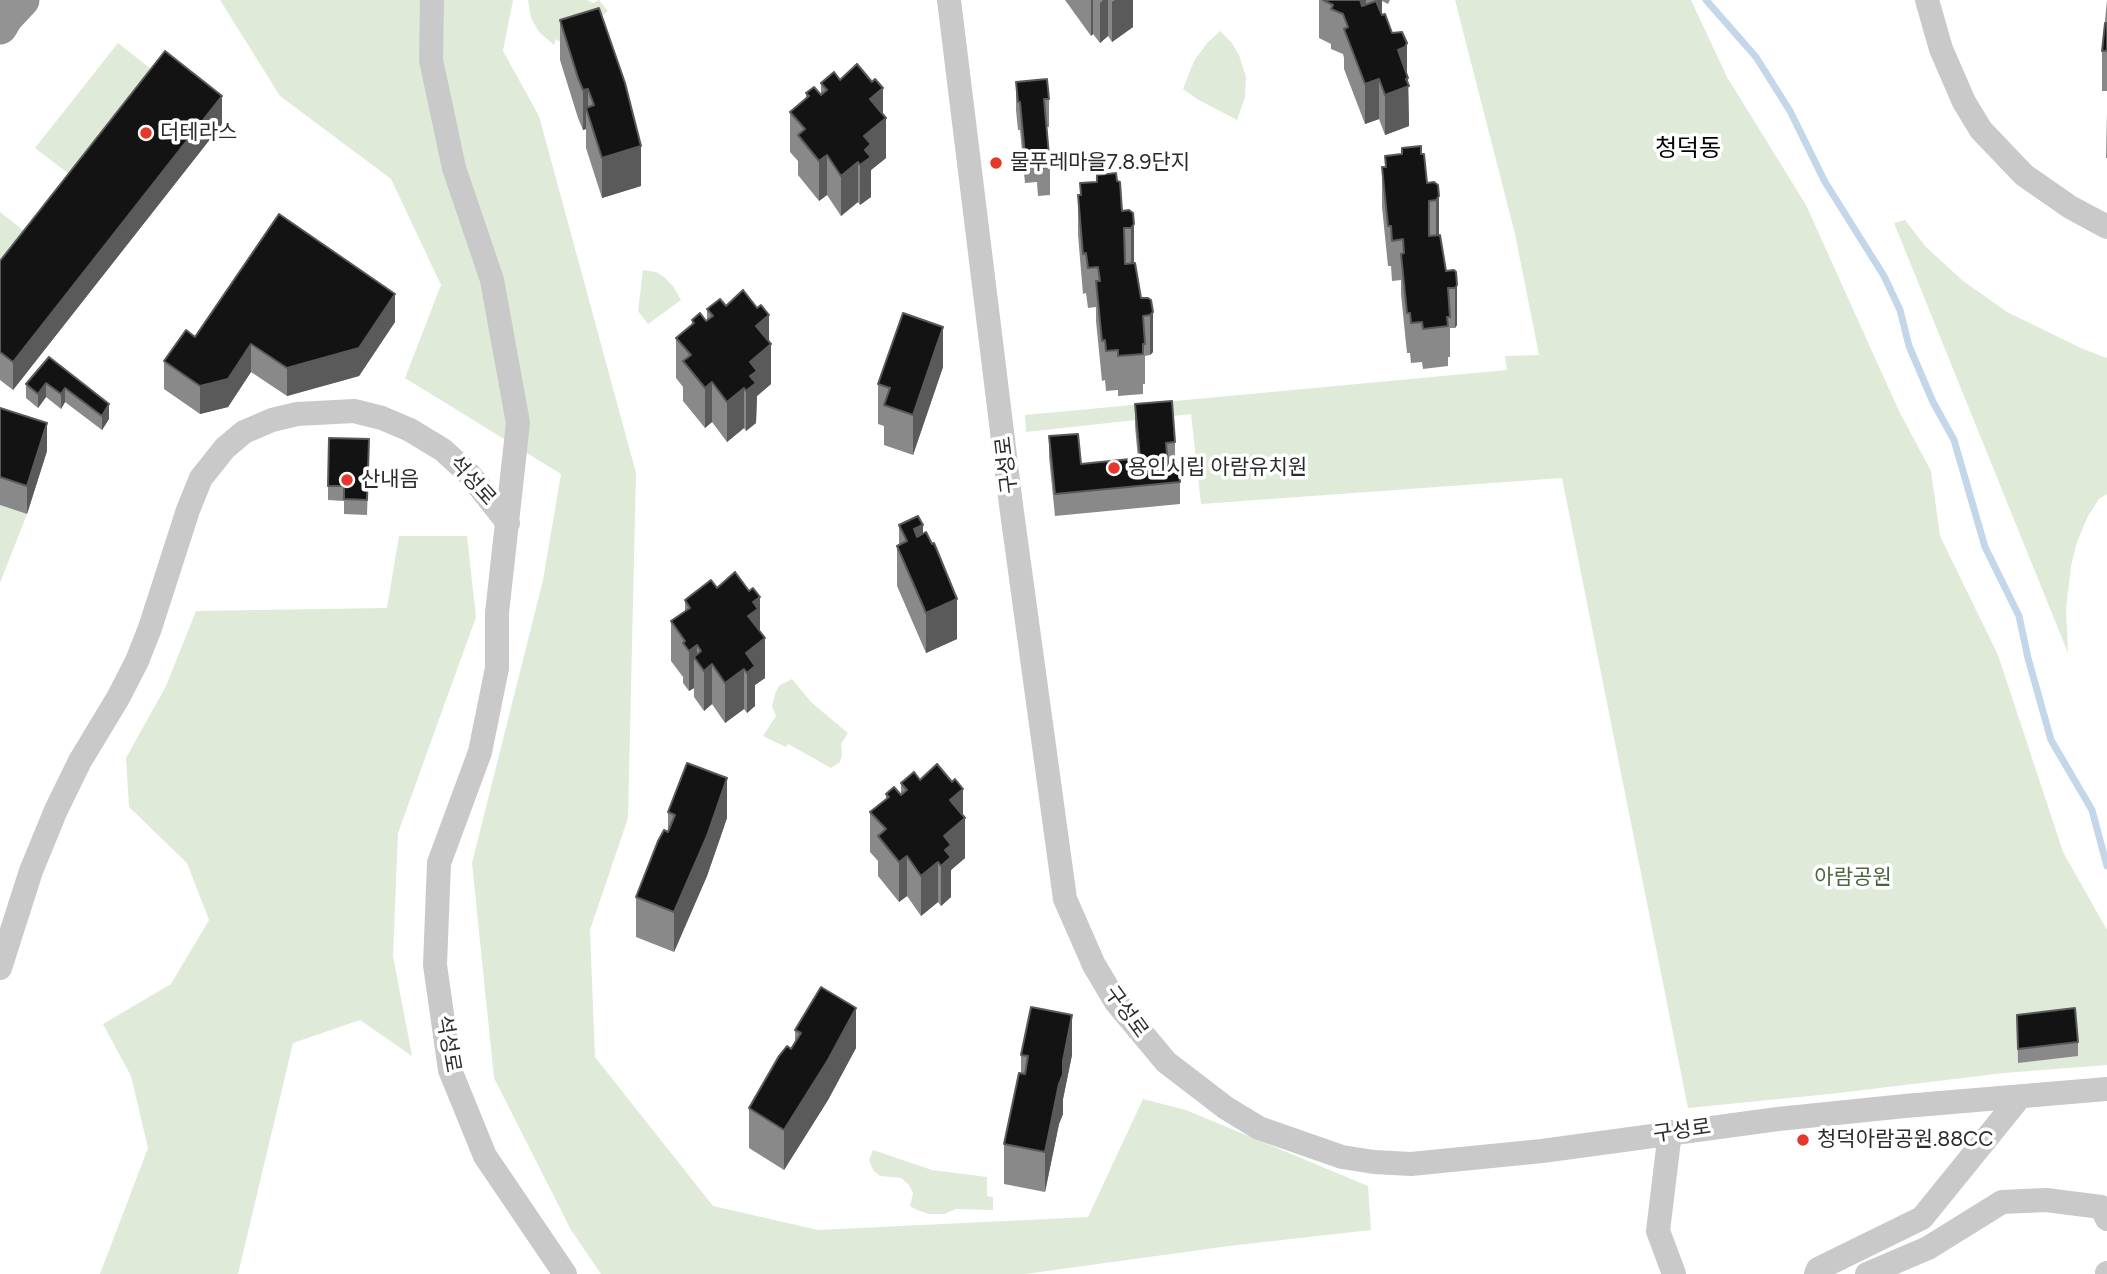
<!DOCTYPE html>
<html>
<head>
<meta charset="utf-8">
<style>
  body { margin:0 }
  canvas { display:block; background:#fff }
</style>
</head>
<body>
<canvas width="2107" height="1274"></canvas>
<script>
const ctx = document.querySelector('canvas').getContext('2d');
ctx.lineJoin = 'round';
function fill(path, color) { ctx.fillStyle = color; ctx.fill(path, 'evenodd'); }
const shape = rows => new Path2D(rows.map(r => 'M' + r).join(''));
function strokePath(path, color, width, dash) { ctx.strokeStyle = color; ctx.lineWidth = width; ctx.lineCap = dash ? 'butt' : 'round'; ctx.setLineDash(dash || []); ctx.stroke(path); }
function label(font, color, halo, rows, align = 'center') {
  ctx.font = font + ' Figtree,"Noto Sans KR",sans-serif'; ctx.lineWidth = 7; ctx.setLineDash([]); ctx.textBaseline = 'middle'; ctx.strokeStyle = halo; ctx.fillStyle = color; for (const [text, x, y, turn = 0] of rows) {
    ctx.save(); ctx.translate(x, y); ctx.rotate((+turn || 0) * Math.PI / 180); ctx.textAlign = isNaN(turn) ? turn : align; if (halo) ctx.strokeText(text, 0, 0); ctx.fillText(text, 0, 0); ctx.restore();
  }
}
const green = shape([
  [220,0,513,0,503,51,539,116,636,473,628,818,590,930,595,1057,713,1206,818,1230,1088,1217,1143,1099,1186,1110,1368,1186,1371,1230,1229,1246,1025,1274,601,1274,571,1230,494,1078,472,863,543,580,561,474,405,378,441,285,391,179,280,96],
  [528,0,587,0,593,3,599,0,608,11,565,45,556,39,554,45,539,32,531,18],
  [1455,0,1691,0,1727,77,1806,205,1899,411,1931,471,1940,536,1998,655,2063,852,2107,930,2107,1065,2004,1073,1830,1094,1688,1108,1562,478,1201,504,1191,414,1026,432,1025,415,1507,370,1505,356,1539,355,1515,234],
  [1220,31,1232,43,1239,55,1246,77,1245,97,1237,120,1197,99,1183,89,1194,61,1208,42],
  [118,43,155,72,73,177,35,148],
  [0,212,33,238,0,280],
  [1905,220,1926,247,1962,280,2007,312,2083,349,2107,358,2107,494,2099,499,2088,516,2077,542,2071,566,2066,609,2068,653,1894,223],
  [643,270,656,272,664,277,673,286,681,300,648,324,638,311],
  [0,505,27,514,0,583],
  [399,536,467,536,476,617,398,833,393,956,412,1056,360,1020,293,1043,238,1274,100,1274,148,1148,131,1076,103,1024,171,984,209,920,187,863,129,807,126,758,166,686,196,611,387,608],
  [792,679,812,703,848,733,841,744,842,755,840,762,831,768,788,744,786,747,763,736,776,716,772,706,776,691,780,685],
  [873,1150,932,1170,987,1177,987,1196,993,1197,993,1210,956,1209,944,1214,929,1214,917,1210,910,1206,913,1193,909,1185,901,1178,880,1176,873,1170,869,1160]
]);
const stream = shape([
  [1706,0,1756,57,1790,111,1825,182,1884,276,1900,310,1909,346,1933,402,1954,440,1985,547,2019,616,2028,658,2051,740,2092,810,2107,866]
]);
const minor = shape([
  [432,0,431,60,454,168,492,280,518,423,497,613,497,668,480,752,439,863,435,965,450,1070,485,1156,565,1274],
  [949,0,1011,505,1065,899,1094,965,1116,1002,1166,1062,1226,1108,1259,1128,1342,1157,1374,1162,1411,1164,1542,1151,1778,1119,1905,1106,2107,1089],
  [1927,0,1941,49,1964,102,1981,130,2024,175,2070,207,2107,227],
  [0,968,31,871,56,810,80,761,118,698,137,661,150,628,188,510,201,478,225,448,244,432,272,420,297,414,354,411,382,418,410,430,443,450,470,475,508,523],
  [1670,1132,1658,1231,1674,1274],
  [1816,1274,1818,1269,1922,1218,2020,1097],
  [1867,1274,1928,1248,2002,1202,2046,1200,2101,1207,2107,1219],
  [2107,1274,2107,1273]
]);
const highway = shape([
  [0,27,6,17,22,0]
]);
const wall = shape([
  [1065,0,1133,0,1133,27,1112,42,1108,36,1100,43,1093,34,1091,36],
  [1319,0,1390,0,1388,4,1382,1,1382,15,1408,78,1409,126,1385,135,1379,119,1365,124,1344,69,1344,58,1343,54,1331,49,1331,44,1319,38],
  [2107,0,2107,91,2102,91,2102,51],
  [560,20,641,186,602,198,586,148,586,129,583,130,578,118,560,60],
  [840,80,883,114,886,158,871,170,871,197,860,205,858,202,841,216,827,195,819,201,798,175,798,161,790,152,790,112,806,98,806,93,821,95,821,83],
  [1016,82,1049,99,1049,127,1046,127,1050,167,1050,195,1038,196,1037,182,1025,183,1020,130,1018,130,1016,110],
  [2107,112,2107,158,2106,158],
  [222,124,13,390,0,380,0,261],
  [1402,148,1421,154,1427,183,1438,185,1439,236,1446,271,1456,272,1457,325,1455,328,1450,328,1450,357,1448,357,1448,366,1423,369,1422,362,1411,363,1410,353,1407,353,1401,294,1401,280,1392,281,1391,266,1388,266,1382,207,1382,167,1385,167,1385,156,1402,154],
  [1117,181,1122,211,1133,213,1134,263,1141,298,1151,300,1153,352,1150,355,1145,356,1145,384,1143,384,1143,394,1118,396,1118,390,1106,391,1105,380,1102,381,1096,321,1096,307,1088,308,1086,293,1083,294,1078,235,1078,195,1080,195,1080,183],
  [726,306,769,341,771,384,757,396,756,423,746,431,744,428,727,442,712,422,705,428,683,401,683,387,676,378,676,338,692,325,692,320,707,321,707,309],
  [395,322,359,376,287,396,251,372,228,407,200,414,164,389,164,361,195,337],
  [49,357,109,419,102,430,65,402,61,409,46,397,38,408,26,398,26,384],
  [943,367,913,455,884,445,884,426,878,424,878,384],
  [1135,404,1175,442,1175,463,1180,482,1180,504,1055,516,1049,457,1049,436,1081,464,1138,459,1135,426],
  [0,408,47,451,27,514,0,505],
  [369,454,367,515,344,514,344,501,328,500,328,486],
  [899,525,923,534,957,639,926,653,897,586,897,546,899,545],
  [717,588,760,631,765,678,755,685,755,706,747,713,744,709,725,723,712,704,704,711,694,697,694,688,689,691,683,683,683,677,671,661,671,621,685,612,685,600],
  [920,780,963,815,965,858,951,870,951,897,941,906,938,902,921,916,907,896,899,902,878,876,878,861,870,852,870,812,886,799,886,794,901,795,901,783],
  [668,812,727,818,707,876,674,952,636,937,636,897,668,831],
  [2017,1015,2078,1042,2078,1056,2018,1063],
  [795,1030,856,1048,828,1100,784,1170,749,1148,749,1108,791,1049,795,1043],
  [1021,1055,1072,1055,1063,1099,1063,1114,1059,1124,1045,1192,1004,1184,1004,1144,1021,1073]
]);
const shadedWall = shape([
  [1091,0,1093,0,1093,34,1091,36],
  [1103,0,1108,0,1108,36,1100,43,1100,3],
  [1115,0,1133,0,1133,27,1112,42,1112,2],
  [1360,0,1366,0,1366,29],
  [1377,0,1382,0,1382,20,1377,31],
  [1407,43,1407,79,1408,78,1409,126,1385,135,1385,95,1398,50],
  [1379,79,1379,119,1365,124,1365,84],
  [883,88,883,120,886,118,886,158,871,170,871,197,860,205,860,165,870,99],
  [588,89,588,114,586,108,586,129,583,130,583,90],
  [222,96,222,124,13,390,13,362],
  [641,146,641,186,602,198,602,158],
  [827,155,827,195,819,201,819,161],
  [858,162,858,202,841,216,841,176],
  [1439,196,1439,236,1436,240,1436,200],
  [1134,224,1134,264,1131,268,1131,228],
  [1457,285,1457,325,1455,328,1455,288],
  [395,294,395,322,359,376,287,396,287,368],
  [1153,312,1153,352,1150,355,1150,315],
  [769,315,769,346,771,344,771,384,757,396,756,423,746,431,746,391,756,326],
  [943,327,943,367,913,455,913,415],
  [251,344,251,372,228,407,200,414,200,386],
  [712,382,712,422,705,428,705,388],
  [46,383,46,397,38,408,38,394],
  [65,388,65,402,61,409,61,394],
  [744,388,744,428,727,442,727,402],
  [109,404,109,419,102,430,102,416],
  [47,423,47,451,27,514,27,486],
  [923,525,923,565,914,529],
  [760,597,760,637,765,638,765,678,755,685,755,706,747,713,747,673,746,653,748,616,753,602],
  [957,599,957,639,926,653,926,613],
  [697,645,697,661,694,657,694,688,689,691,689,651],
  [712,664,712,704,704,711,704,671],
  [744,669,744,709,725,723,725,683],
  [727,778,727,818,707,876,674,952,674,912],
  [963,789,963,820,965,818,965,858,951,870,951,897,941,906,941,866,950,800],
  [907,856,907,896,899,902,899,862],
  [938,862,938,902,921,916,921,876],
  [856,1008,856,1048,828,1100,784,1170,784,1130],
  [1072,1015,1072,1055,1063,1099,1063,1114,1059,1124,1045,1192,1045,1152]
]);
const building = shape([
  [1323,0,1360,0,1362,6,1376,1,1382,15,1385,14,1392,33,1402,32,1407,43,1405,47,1398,50,1408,78,1406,79,1409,86,1385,95,1379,79,1365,84,1344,29,1348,27,1343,14,1331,9,1333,5,1323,0],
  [599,8,625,83,641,146,602,158,586,108,594,105,588,89,583,90,578,78,560,20,599,8],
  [2105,23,2107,23,2107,51,2102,51,2105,23],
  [165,51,222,96,13,362,0,352,0,261,165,51],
  [857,64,872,82,875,79,883,88,870,99,886,118,864,136,871,144,865,150,871,157,860,165,858,162,841,176,827,155,819,161,798,135,805,129,790,112,809,96,806,93,814,87,821,95,827,90,821,83,834,72,840,80,857,64],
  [1047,79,1049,99,1044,99,1050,167,1038,168,1037,154,1025,155,1020,102,1018,102,1016,82,1047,79],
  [1421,146,1421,154,1424,154,1427,183,1434,182,1438,185,1439,196,1436,200,1429,201,1429,236,1440,235,1446,271,1454,270,1456,272,1457,285,1455,288,1448,288,1450,317,1447,317,1448,326,1423,329,1422,322,1411,323,1410,313,1407,313,1401,254,1404,253,1403,239,1392,241,1391,226,1388,226,1382,167,1386,167,1385,156,1402,154,1402,148,1421,146],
  [1116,173,1117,181,1120,182,1122,211,1129,210,1133,213,1134,224,1131,228,1124,228,1125,264,1135,263,1141,298,1148,298,1151,300,1153,312,1150,315,1143,316,1145,344,1143,344,1143,354,1118,356,1118,350,1106,351,1105,340,1102,341,1096,281,1100,281,1098,267,1088,268,1086,253,1083,254,1078,195,1081,195,1080,183,1097,182,1097,175,1116,173],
  [279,214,395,294,359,348,287,368,251,344,228,379,200,386,164,361,186,330,195,337,279,214],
  [743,290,757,308,761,305,769,315,756,326,771,344,750,362,757,371,750,376,756,383,746,391,744,388,727,402,712,382,705,388,683,361,691,355,676,338,694,323,692,320,700,313,706,321,713,316,707,309,720,299,726,306,743,290],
  [903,313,943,327,913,415,884,405,890,388,878,384,903,313],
  [49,357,109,404,102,416,65,388,61,394,46,383,38,394,26,384,49,357],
  [1172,401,1175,442,1166,443,1168,464,1179,463,1180,482,1055,494,1049,436,1078,434,1081,464,1140,458,1135,404,1172,401],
  [0,408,47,423,27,486,0,477,0,408],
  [329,438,369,439,367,500,344,499,344,486,328,486,329,438],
  [918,516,923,525,914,529,917,537,926,532,932,544,934,543,957,599,926,613,897,546,907,541,899,525,918,516],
  [735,572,749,591,753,588,760,597,753,602,758,609,748,616,765,638,746,653,755,666,747,673,744,669,725,683,712,664,704,671,694,657,701,651,697,645,689,651,683,643,685,641,671,621,690,608,685,600,711,580,717,588,735,572],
  [687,763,727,778,707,836,674,912,636,897,658,841,664,830,668,832,675,815,668,812,687,763],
  [937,764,952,782,955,779,963,789,950,800,965,818,944,836,951,845,945,850,951,857,941,866,938,862,921,876,907,856,899,862,878,836,886,829,870,812,889,797,886,794,894,787,901,795,907,790,901,783,914,772,920,780,937,764],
  [821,987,856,1008,828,1060,784,1130,749,1108,779,1056,787,1046,791,1049,801,1033,795,1030,821,987],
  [1031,1007,1072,1015,1063,1061,1063,1074,1059,1084,1045,1152,1004,1144,1019,1073,1025,1074,1028,1056,1021,1055,1031,1007],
  [2075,1008,2078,1042,2018,1049,2017,1015,2075,1008]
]);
const markers = [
  [146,133,7,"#e5382b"],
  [996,163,7,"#e5382b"],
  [1114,468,7,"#e5382b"],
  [347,480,7,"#e5382b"],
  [1803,1140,7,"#e5382b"]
];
const poiNames = [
  ["더테라스",160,133],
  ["물푸레마을7.8.9단지",1010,163],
  ["용인시립 아람유치원",1128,468],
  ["산내음",361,480],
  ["청덕아람공원.88CC",1817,1140]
];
const streetNames = [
  ["구성로",1007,465,-97],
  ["석성로",472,481,48],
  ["구성로",1126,1012,54],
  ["석성로",448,1044,80],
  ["구성로",1682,1131,-8]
];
const parkNames = [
  ["아람공원",1853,878]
];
const quarterNames = [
  ["청덕동",1688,149]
];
fill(green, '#dfead9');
strokePath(stream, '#c4d6ea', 7);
strokePath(minor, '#c9c9c9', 24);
strokePath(highway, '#939393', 35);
fill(wall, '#898989');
fill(shadedWall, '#5a5a5a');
fill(building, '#131313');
strokePath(building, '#5a5a5a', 2);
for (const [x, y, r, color] of markers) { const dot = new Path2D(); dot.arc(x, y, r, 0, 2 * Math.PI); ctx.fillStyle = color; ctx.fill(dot); strokePath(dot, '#fff', 2.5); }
label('21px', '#2c2c2c', '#fff', poiNames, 'left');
label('21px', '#2c2c2c', '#fff', streetNames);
label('21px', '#48673a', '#fff', parkNames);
label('24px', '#000', '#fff', quarterNames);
</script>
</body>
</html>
